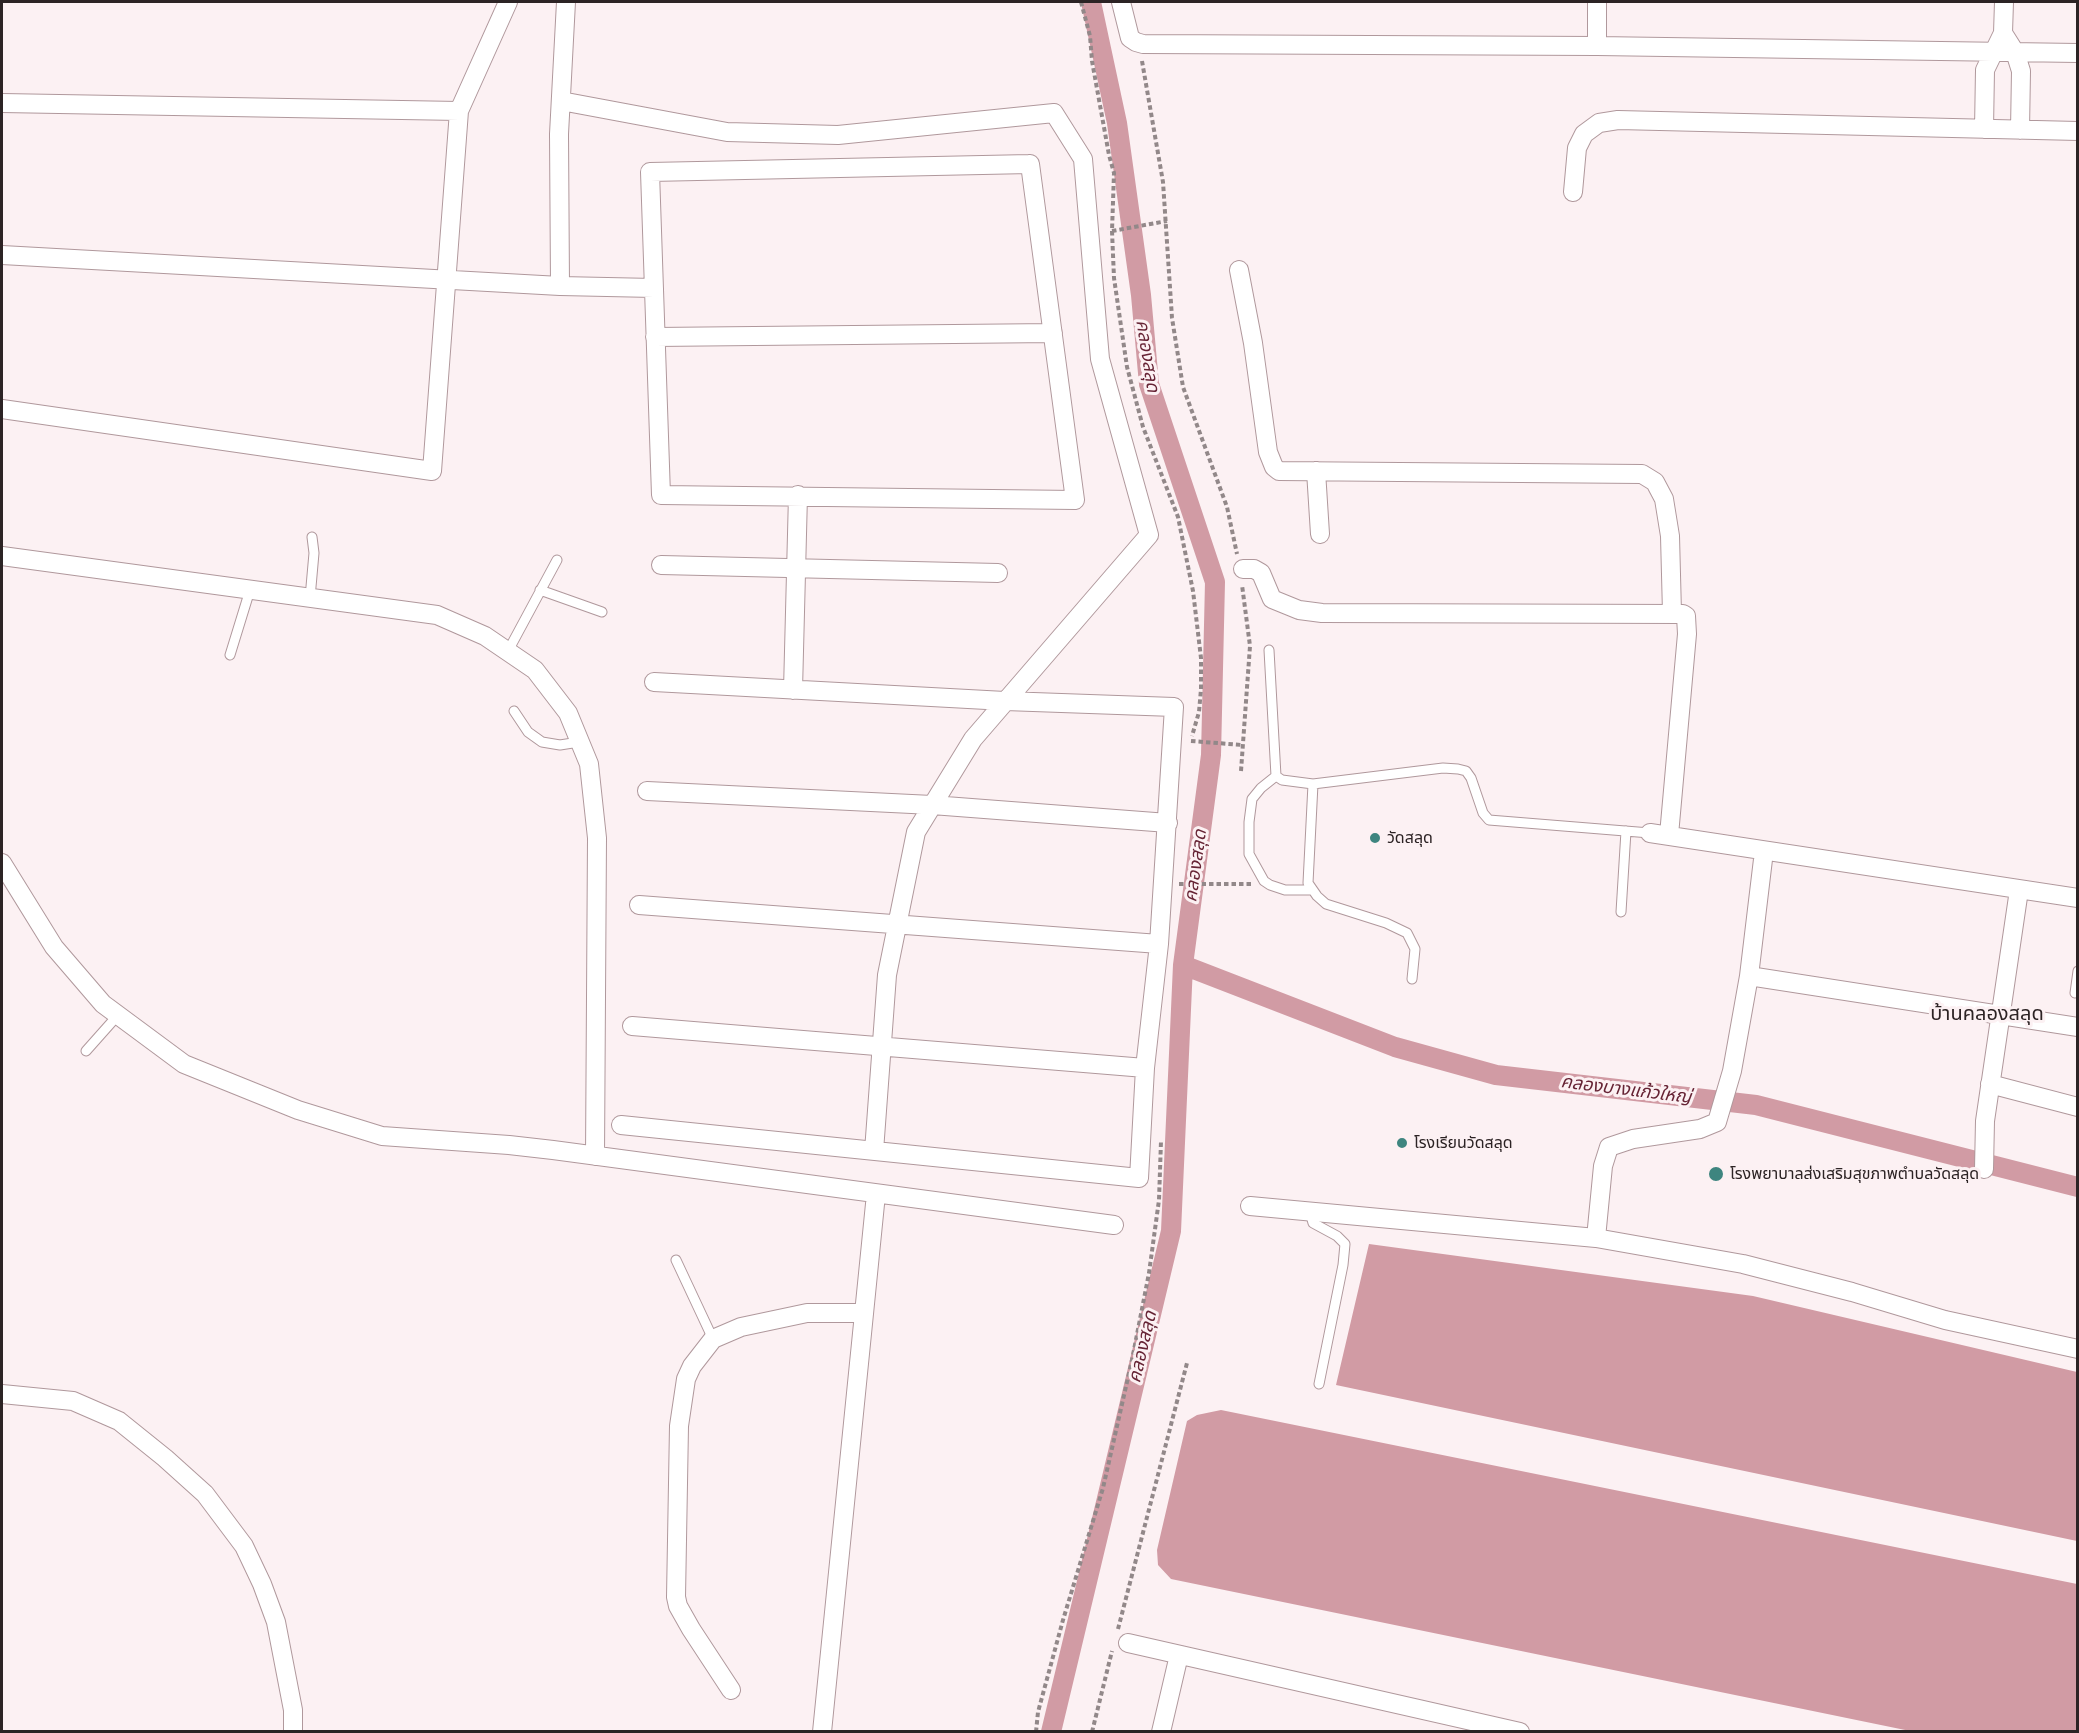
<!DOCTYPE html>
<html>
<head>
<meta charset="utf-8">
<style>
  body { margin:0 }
  #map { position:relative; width:2079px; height:1733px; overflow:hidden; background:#fcf1f3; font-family:Karla,sans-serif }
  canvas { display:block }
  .frame { position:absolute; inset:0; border:3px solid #2c2324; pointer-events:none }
</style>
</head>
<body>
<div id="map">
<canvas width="2079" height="1733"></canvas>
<div class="frame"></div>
</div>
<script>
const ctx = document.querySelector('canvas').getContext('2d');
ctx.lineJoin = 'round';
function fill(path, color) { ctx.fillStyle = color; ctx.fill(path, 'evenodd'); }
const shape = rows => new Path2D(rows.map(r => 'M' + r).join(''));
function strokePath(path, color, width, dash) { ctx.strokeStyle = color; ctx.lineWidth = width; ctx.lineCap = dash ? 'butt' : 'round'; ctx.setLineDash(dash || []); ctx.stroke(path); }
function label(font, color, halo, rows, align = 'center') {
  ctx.font = font + ' Karla,"Noto Sans Thai",sans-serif'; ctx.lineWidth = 6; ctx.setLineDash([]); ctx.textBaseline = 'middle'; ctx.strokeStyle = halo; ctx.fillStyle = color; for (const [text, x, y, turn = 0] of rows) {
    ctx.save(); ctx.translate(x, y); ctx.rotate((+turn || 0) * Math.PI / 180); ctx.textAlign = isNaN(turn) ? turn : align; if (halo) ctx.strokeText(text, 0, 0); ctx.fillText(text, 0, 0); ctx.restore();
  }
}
const water = shape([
  [1369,1244,1753,1296,2077,1372,2077,1541,1336,1385],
  [1221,1410,2077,1584,2077,1731,1910,1731,1171,1579,1158,1565,1157,1550,1187,1421,1197,1415]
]);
const canal = shape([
  [1183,965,1395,1047,1496,1075,1756,1105,2078,1187],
  [1051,1732,1171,1231,1183,965,1211,755,1215,582,1149,384,1141,295,1117,123,1091,2]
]);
const path = shape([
  [1081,2,1090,36,1092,61,1109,155,1114,173,1112,231,1114,278,1127,367,1143,427,1178,517,1193,591,1201,658,1201,689,1199,712,1192,736],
  [1142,61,1163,182,1172,318,1183,387,1227,507,1237,554],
  [1112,231,1167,221],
  [1191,741,1242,745],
  [1241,771,1250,646,1242,585],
  [1179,884,1252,884],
  [1118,1629,1187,1363],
  [1036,1732,1038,1712,1063,1620,1103,1488,1132,1360,1149,1273,1159,1200,1161,1141],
  [1092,1732,1112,1651]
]);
const service = shape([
  [540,590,602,612],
  [310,598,314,553,312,537],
  [1269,650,1276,776,1282,780,1313,784,1443,768,1458,769,1466,771,1471,778,1483,813,1489,820,1650,833],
  [508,651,557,560],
  [230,655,250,590],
  [514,711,528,732,542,742,560,745,579,742],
  [1276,776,1261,788,1252,799,1249,822,1249,854,1264,881,1270,885,1285,890,1312,890],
  [1313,784,1308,883,1317,896,1326,904,1386,923,1407,933,1415,949,1412,979],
  [1621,912,1626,831],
  [2075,993,2078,971],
  [86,1051,118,1015],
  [1310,1212,1313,1223,1337,1236,1345,1244,1343,1265,1319,1384],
  [676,1260,713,1339]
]);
const minor = shape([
  [1121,2,1130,38,1136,42,1143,44,1597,46,2078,53],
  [1597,2,1597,46],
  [2003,33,2004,2],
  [561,101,727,132,838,135,1054,113,1083,159,1100,359,1149,535,973,739,916,832,887,975,874,1151],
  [2,103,459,111],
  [1984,129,1985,70,2003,33,2015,52,2021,71,2020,130],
  [1030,164,1075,500,661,495,650,172,1030,164],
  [1573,192,1577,148,1584,134,1599,123,1618,120,2078,131],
  [2,255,560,286,654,288],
  [1239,270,1253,343,1268,452,1274,467,1279,471,1642,474,1655,482,1664,499,1670,536,1672,613],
  [560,286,559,134,566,2],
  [655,337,1053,333],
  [2,409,432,471,459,111,508,2],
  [1316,471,1320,534],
  [2,556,437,615,485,636,535,670,568,713,589,764,597,838,595,1156],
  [661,565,998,573],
  [1243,569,1254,569,1261,573,1272,599,1299,610,1322,613,1683,614,1686,616,1687,634,1669,835],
  [793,690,798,495],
  [647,791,932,805,1168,823],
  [1650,833,2078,898],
  [2,863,54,947,103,1004,184,1064,298,1110,382,1136,509,1145,553,1150,1114,1225],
  [639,905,1159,944],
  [1749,976,2078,1027],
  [632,1026,1145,1068],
  [1990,1084,2078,1107],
  [621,1125,1139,1178,1145,1068,1159,944,1174,707,1005,701,654,682],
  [1984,1169,1985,1121,2019,890],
  [1250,1206,1596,1238,1743,1264,1852,1292,1945,1320,2078,1349],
  [1596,1238,1603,1166,1609,1147,1633,1139,1700,1129,1717,1122,1732,1071,1749,976,1764,851],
  [2,1394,73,1401,119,1421,165,1458,205,1494,244,1546,262,1584,276,1622,293,1710,293,1732],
  [1128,1643,1520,1732],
  [731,1690,691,1629,678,1606,676,1597,679,1426,686,1379,692,1366,713,1339,741,1327,807,1313,864,1313],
  [822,1732,876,1194],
  [1161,1732,1179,1655]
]);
const markers = [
  [1375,838,6,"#3e857f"],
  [1402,1143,6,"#3e857f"],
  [1716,1174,8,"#3e857f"]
];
const poiNames = [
  ["วัดสลุด",1387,838],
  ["โรงเรียนวัดสลุด",1414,1143],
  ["โรงพยาบาลส่งเสริมสุขภาพตำบลวัดสลุด",1730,1174]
];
const waterNames = [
  ["คลองสลุด",1147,356,81],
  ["คลองสลุด",1196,866,-82],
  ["คลองบางแก้วใหญ่",1626,1090,7],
  ["คลองสลุด",1143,1347,-77]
];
const quarterNames = [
  ["บ้านคลองสลุด",1987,1014]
];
fill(water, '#d19ba4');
strokePath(canal, '#d19ba4', 20);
strokePath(service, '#b0989c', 11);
strokePath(minor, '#b0989c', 20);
strokePath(path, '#928889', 4, [4.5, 3]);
strokePath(service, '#fff', 9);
strokePath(minor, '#fff', 18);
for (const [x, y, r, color] of markers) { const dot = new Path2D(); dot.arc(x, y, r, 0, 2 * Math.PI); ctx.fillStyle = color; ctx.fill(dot); strokePath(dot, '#fcf1f3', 2); }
label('16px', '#2c2324', '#fcf1f3', poiNames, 'left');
label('italic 18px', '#662435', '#fcf1f3', waterNames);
label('20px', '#2c2324', '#fcf1f3', quarterNames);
</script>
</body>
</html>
